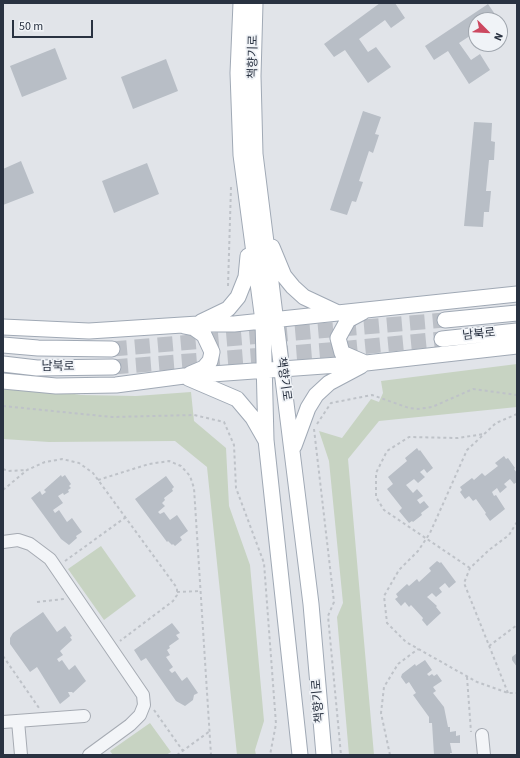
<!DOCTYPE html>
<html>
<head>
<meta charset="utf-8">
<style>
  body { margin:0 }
  #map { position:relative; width:520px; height:758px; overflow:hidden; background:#e1e4e9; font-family:"Source Sans 3",sans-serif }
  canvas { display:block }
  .frame { position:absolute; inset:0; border:4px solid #293241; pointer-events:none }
  .north { position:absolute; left:468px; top:12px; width:40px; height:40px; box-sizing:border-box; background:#f0f3f7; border:1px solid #a0a6ae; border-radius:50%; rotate:114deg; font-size:11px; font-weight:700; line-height:16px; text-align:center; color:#293241 }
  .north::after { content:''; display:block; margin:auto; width:14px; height:18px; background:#cc4860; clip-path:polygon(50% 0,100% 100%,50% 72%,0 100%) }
  .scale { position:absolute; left:12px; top:20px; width:81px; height:18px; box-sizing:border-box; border:2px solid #293241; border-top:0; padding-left:5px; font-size:12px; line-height:14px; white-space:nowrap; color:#293241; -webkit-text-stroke:3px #f0f3f7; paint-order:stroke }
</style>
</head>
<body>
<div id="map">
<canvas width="520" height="758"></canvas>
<div class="frame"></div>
<div class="north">N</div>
<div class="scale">50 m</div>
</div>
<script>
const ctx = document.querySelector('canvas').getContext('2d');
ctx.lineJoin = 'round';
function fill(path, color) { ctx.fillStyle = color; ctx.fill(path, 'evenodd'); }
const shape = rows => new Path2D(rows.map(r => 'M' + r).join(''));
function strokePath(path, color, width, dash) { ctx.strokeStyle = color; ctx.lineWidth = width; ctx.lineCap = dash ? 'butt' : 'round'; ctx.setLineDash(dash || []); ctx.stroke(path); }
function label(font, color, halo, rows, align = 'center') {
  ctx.font = font + ' "Source Sans 3","Noto Sans KR",sans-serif'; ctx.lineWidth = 3.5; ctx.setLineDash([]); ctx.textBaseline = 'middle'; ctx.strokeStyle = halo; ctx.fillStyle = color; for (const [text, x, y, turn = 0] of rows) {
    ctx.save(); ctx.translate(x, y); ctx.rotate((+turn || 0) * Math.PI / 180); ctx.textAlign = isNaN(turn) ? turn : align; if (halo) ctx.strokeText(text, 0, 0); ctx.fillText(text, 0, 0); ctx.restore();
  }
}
const green = shape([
  [517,364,517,407,379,421,348,459,374,755,349,755,337,617,343,603,329,461,319,431,342,438,371,399,379,402,383,393,381,381],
  [3,387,42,389,81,395,136,396,191,392,194,421,226,448,229,506,250,565,264,721,255,750,256,755,237,755,207,467,175,441,49,442,3,439],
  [101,546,136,596,104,620,68,569],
  [150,723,171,752,166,755,113,755,110,751]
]);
const building = shape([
  [380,3,395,3,405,18,391,28,385,20,359,39,368,52,376,47,391,67,368,83,345,50,334,57,324,44],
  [488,4,499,20,476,20,476,32,459,43,471,60,480,54,490,70,469,84,448,51,434,60,425,46],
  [55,48,67,79,22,97,10,66],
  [166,59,178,91,133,109,121,77],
  [363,111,381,117,375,134,379,135,373,153,369,151,359,181,363,182,356,202,352,201,347,215,330,210],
  [474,122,492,123,491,141,495,142,494,160,489,160,486,191,491,191,489,212,484,212,483,227,464,226],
  [21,161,34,193,3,205,3,169],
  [147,163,159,194,114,213,102,181],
  [417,448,419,451,420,450,433,468,427,473,424,469,420,472,425,477,418,483,414,479,406,485,413,493,417,489,423,496,417,500,420,504,424,501,429,507,421,513,422,515,413,522,412,521,409,523,399,511,402,508,387,489,393,484,388,477,407,461,405,458],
  [504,456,506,459,508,458,515,468,514,469,517,473,517,482,514,484,510,479,504,484,507,487,500,493,497,488,492,492,494,496,496,495,505,509,490,521,485,514,486,513,476,499,473,501,469,496,465,499,460,492,462,490,460,487,472,478,474,480,482,473,485,476,498,466,495,463],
  [61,475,62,477,65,475,71,484,69,486,71,488,68,490,69,492,64,495,63,493,58,496,63,503,53,510,55,513,59,510,67,522,72,518,82,532,76,536,77,538,69,545,61,539,31,498,40,491,42,495,46,492,44,490],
  [166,476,174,487,172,489,173,491,164,498,165,500,162,503,165,506,158,512,160,514,164,512,170,520,177,515,188,531,180,537,182,540,175,546,173,544,172,545,168,541,167,542,135,499],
  [437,561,440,563,441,562,456,582,449,588,445,583,439,588,442,592,436,597,432,593,427,597,437,606,436,607,441,613,427,626,422,620,423,618,411,605,409,607,405,602,401,606,395,599,398,597,396,594,407,584,409,586,417,579,419,582,431,571,429,568],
  [43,612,57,632,65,626,72,636,70,637,72,640,60,651,63,655,57,659,59,662,62,660,69,670,75,665,86,681,73,693,72,692,68,692,70,696,60,704,37,667,30,672,10,644,10,638,13,633],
  [172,623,180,633,176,635,179,639,169,646,170,648,167,650,170,655,166,657,173,667,169,670,172,673,175,671,182,681,187,677,198,693,194,695,193,700,185,706,176,701,146,658,141,661,134,650],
  [517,653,517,667,512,660,512,657],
  [425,660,432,670,427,674,429,676,432,674,434,676,437,674,442,681,433,687,436,691,433,693,444,707,448,727,450,727,450,732,456,731,456,736,460,735,460,743,450,743,452,753,450,753,450,755,434,755,432,723,429,723,429,717,413,695,416,693,409,682,406,684,401,677,402,674,415,664,416,666]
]);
const majorTunnel = shape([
  [112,349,445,320],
  [113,367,340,349,442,339]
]);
const path = shape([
  [228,286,231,187],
  [3,406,112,417,194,415,224,422,234,445,236,488,264,563,276,724,270,755],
  [517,414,496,423,467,450,430,533,418,551,399,570,384,596,387,623,406,642,477,682,508,693,517,693],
  [317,424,331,403,372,395,409,408,418,409,432,407,473,389,517,395],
  [314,429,334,602,328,616,341,755],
  [3,469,8,471,26,470],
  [98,480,149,464,169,461,181,466,190,476,194,488,211,755],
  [3,490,27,470,45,462,62,459,79,463,93,473,177,588,177,595,173,601,120,641],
  [65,561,126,517],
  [470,568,384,510,376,497,376,473,387,451,409,437,458,438,484,434],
  [177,592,201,591],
  [37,602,64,599],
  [489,646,517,625],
  [3,656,39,708],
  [467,677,471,732],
  [508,693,464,583,470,568,489,550,509,535,517,522],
  [154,710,183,751],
  [177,755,210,731],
  [390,755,381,713,384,687,398,664,418,649]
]);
const minor = shape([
  [3,542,18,540,30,544,50,559,143,695,144,705,140,715,130,725,89,755],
  [18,721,21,755],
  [3,722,84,716],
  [482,735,484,755]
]);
const major = shape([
  [241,3,238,73,241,155,263,321,266,440,300,755],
  [255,3,253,76,255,154,311,604,324,755],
  [272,247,284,276,293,287,304,297,336,312],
  [363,312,348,320,338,338,342,353,363,362],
  [445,320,517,313],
  [201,322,228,309,238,297,246,277,248,256],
  [184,326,194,328,204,335,212,352,210,361,204,368,190,374],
  [3,327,89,331,198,324,234,324,517,294],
  [442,339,517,331],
  [3,345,38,348,112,349],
  [3,364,37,368,113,367],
  [188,378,237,399,253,418,265,439],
  [3,381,56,386,116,385,184,376,366,363,517,346],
  [294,446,308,408,316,395,329,383,361,366]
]);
const streetNames = [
  ["책향기로",254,57,-89],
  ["남북로",479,335,-6],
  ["남북로",58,367],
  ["책향기로",283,379,82],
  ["책향기로",319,701,-95]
];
fill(green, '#c7d3c2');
fill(building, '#b8bec6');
strokePath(majorTunnel, '#bcc0c7', 15, [15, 8]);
strokePath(minor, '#a6abb3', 14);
strokePath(major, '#a0a9b5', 17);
strokePath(path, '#bec2c8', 2, [3, 3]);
strokePath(minor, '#f3f5f8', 12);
strokePath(major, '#fff', 15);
label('12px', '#293241', '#f0f3f7', streetNames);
</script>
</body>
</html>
